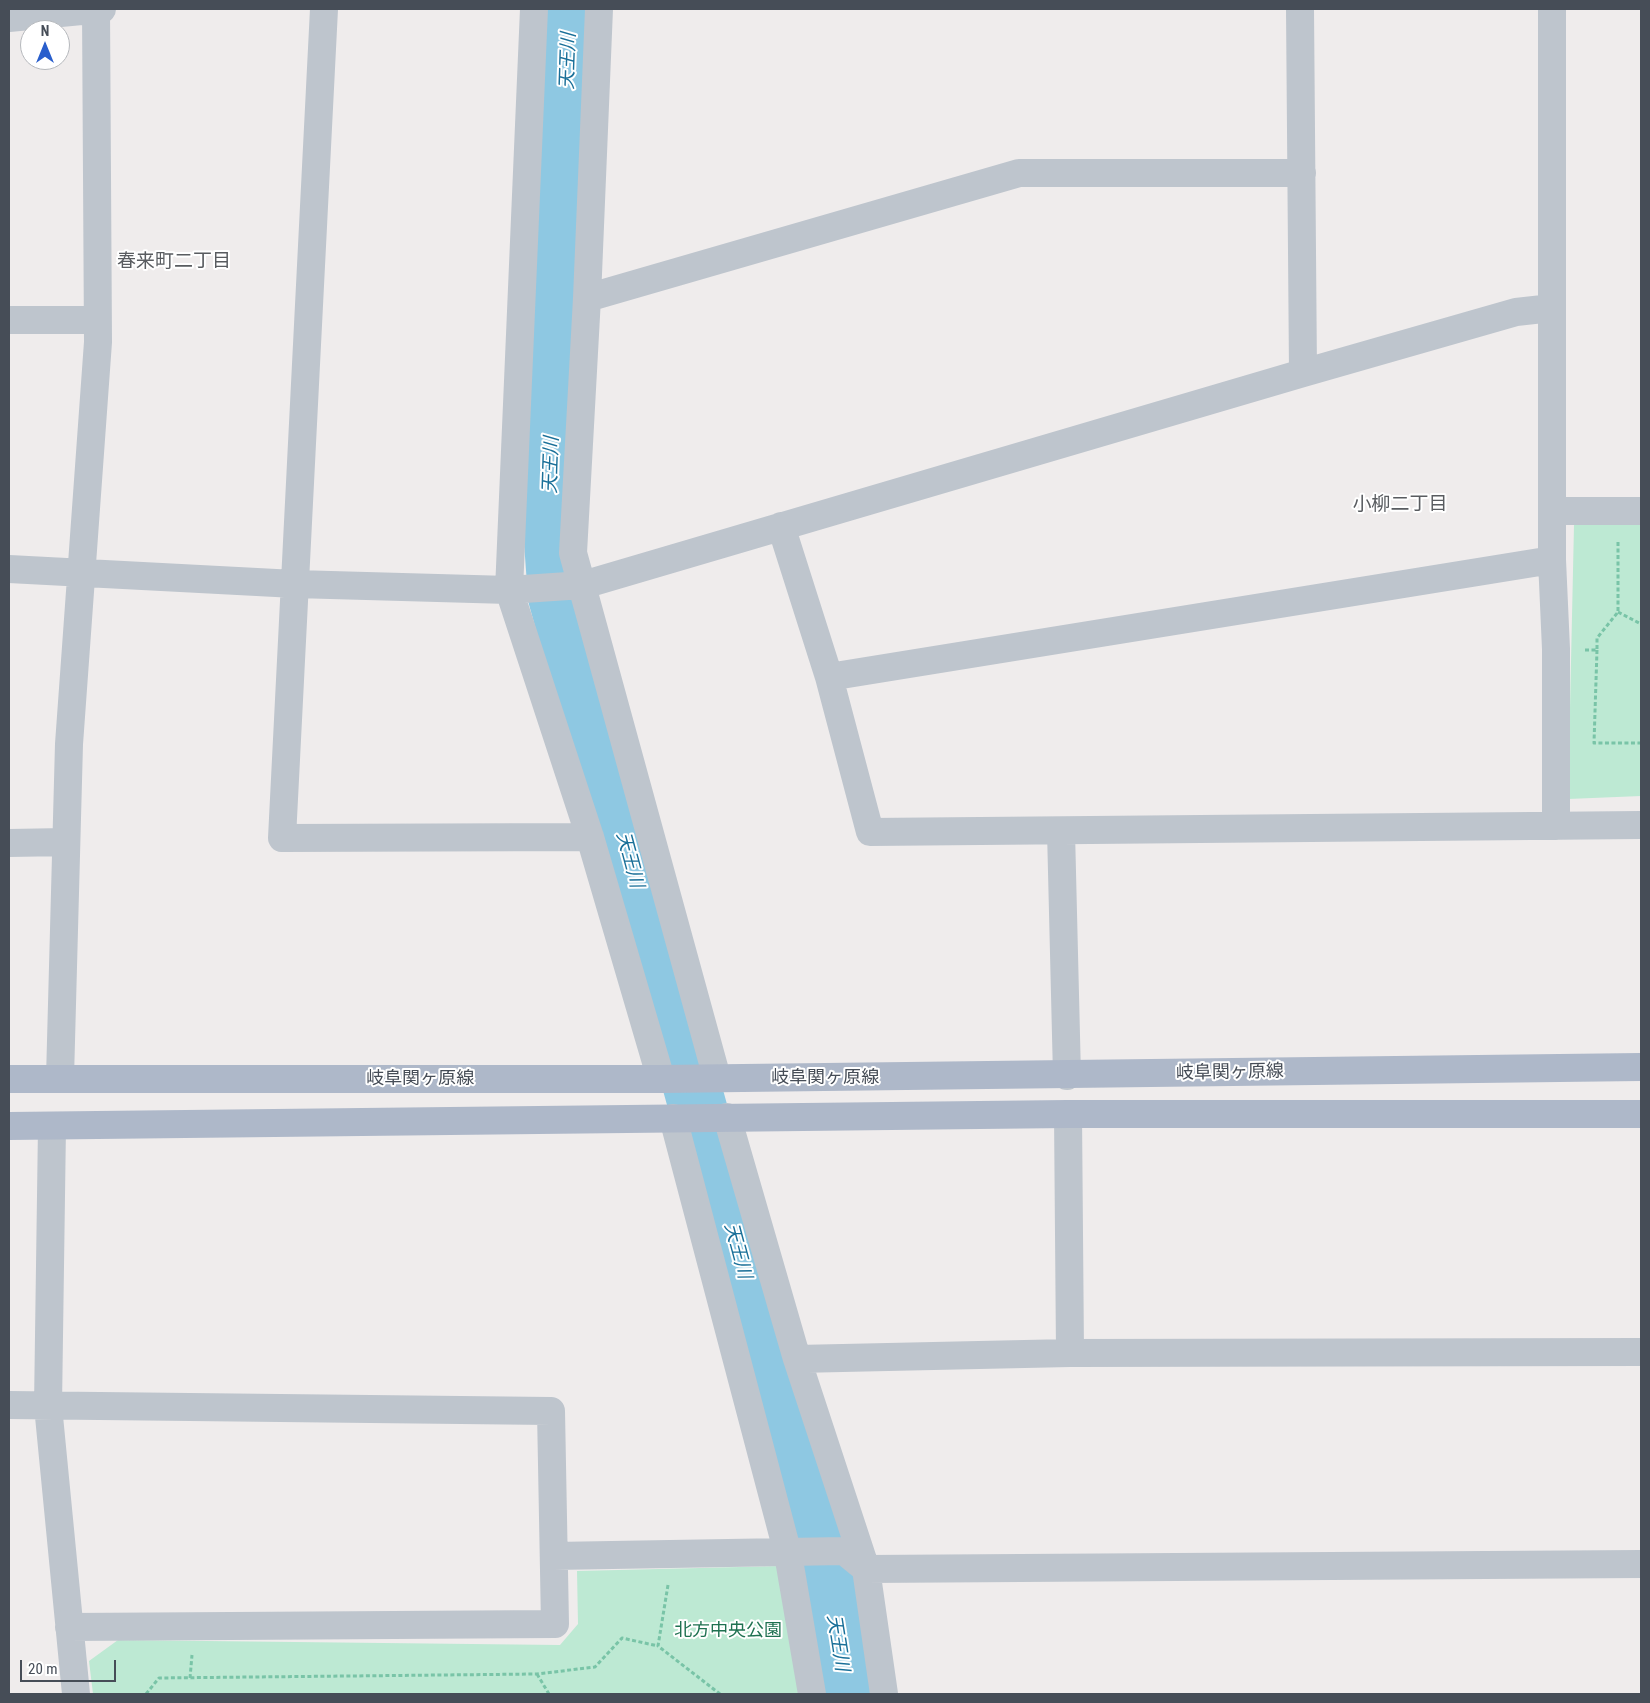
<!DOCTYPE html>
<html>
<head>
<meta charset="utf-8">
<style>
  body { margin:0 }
  #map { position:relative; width:1650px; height:1703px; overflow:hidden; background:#efecec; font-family:"Roboto Condensed",sans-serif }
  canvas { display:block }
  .frame { position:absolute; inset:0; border:10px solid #464d57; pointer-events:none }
  .north { position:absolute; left:20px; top:20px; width:50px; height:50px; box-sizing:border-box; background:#fff; border:1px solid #b5b8bc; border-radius:50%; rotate:0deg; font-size:14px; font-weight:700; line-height:20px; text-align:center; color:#464d57 }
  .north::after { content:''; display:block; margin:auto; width:18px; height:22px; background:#295ecc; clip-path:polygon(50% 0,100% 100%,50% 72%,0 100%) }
  .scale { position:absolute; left:20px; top:1660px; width:96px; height:22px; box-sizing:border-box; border:2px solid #464d57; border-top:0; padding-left:6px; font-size:15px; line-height:18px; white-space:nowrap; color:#464d57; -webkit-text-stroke:4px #fff; paint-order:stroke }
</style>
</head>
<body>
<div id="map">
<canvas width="1650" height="1703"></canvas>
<div class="frame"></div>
<div class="north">N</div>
<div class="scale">20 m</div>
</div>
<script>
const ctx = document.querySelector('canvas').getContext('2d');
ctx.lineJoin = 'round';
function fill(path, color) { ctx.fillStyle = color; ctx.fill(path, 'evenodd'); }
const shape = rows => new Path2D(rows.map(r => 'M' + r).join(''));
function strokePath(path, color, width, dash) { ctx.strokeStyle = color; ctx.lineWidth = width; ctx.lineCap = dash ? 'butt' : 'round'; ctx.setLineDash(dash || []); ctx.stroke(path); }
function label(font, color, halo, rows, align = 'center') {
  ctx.font = font + ' "Roboto Condensed","Noto Sans JP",sans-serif'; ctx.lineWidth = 4; ctx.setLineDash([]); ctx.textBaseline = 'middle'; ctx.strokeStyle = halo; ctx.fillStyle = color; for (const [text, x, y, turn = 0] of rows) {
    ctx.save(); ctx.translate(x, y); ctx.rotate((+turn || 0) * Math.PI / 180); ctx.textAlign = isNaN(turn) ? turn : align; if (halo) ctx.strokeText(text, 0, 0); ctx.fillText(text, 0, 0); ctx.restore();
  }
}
const green = shape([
  [1574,525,1641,525,1641,796,1568,799],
  [781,1566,804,1694,93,1694,89,1661,118,1640,560,1645,578,1624,577,1571]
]);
const river = shape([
  [571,9,550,500,557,597,827,1576,845,1694]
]);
const path = shape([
  [1618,612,1641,624],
  [1585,650,1597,650,1597,638,1618,612,1618,540],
  [1597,650,1594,743,1641,743],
  [668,1585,658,1646,720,1694],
  [537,1674,549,1694],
  [190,1678,192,1655],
  [146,1694,159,1678,537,1674,595,1667,622,1638,658,1646]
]);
const street = shape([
  [324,9,282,838,590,837],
  [534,9,509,590,590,837,661,1079],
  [599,9,587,298,573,553,717,1078],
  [1300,9,1303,373],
  [1552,9,1552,560,1556,649,1556,826],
  [9,18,102,9],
  [587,298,1019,173,1302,173],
  [9,320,97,320],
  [1553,511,1641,511],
  [781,526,829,677,870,832,1641,825],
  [9,569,295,584,509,590,583,585,1303,373,1516,312,1552,308],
  [829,677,1552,560],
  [1061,831,1067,1076],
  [9,843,66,842],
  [60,1078,69,744,98,342,96,9],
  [1068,1114,1070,1353],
  [727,1117,797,1359,866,1569,884,1694],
  [673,1118,788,1554,812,1694],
  [52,1126,48,1406,76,1694],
  [797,1359,1070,1353,1641,1352],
  [9,1405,551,1411,555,1624,69,1627],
  [554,1556,844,1551,866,1569,1641,1564]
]);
const primary = shape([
  [9,1079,661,1079,1641,1067],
  [9,1126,1068,1114,1641,1114]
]);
const streetNames = [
  ["岐阜関ヶ原線",1230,1073,-1],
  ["岐阜関ヶ原線",825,1078],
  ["岐阜関ヶ原線",420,1079]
];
const parkNames = [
  ["北方中央公園",728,1631]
];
const waterNames = [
  ["天王川",569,61,-88],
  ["天王川",552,465,-88],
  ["天王川",629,860,75],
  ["天王川",737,1251,75],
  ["天王川",837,1643,81]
];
const neighbourhoodNames = [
  ["春来町二丁目",174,262],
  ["小柳二丁目",1400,505]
];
fill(green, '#bde9d3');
strokePath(river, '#8ec8e2', 58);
strokePath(path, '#79c4a7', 3, [4, 2.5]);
strokePath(street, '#bec5cd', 28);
strokePath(primary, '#aeb8c9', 28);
label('18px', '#464d57', '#fff', streetNames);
label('18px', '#1f7151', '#fff', parkNames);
label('italic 19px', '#196f98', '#fff', waterNames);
label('19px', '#595c60', '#fff', neighbourhoodNames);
</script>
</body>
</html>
